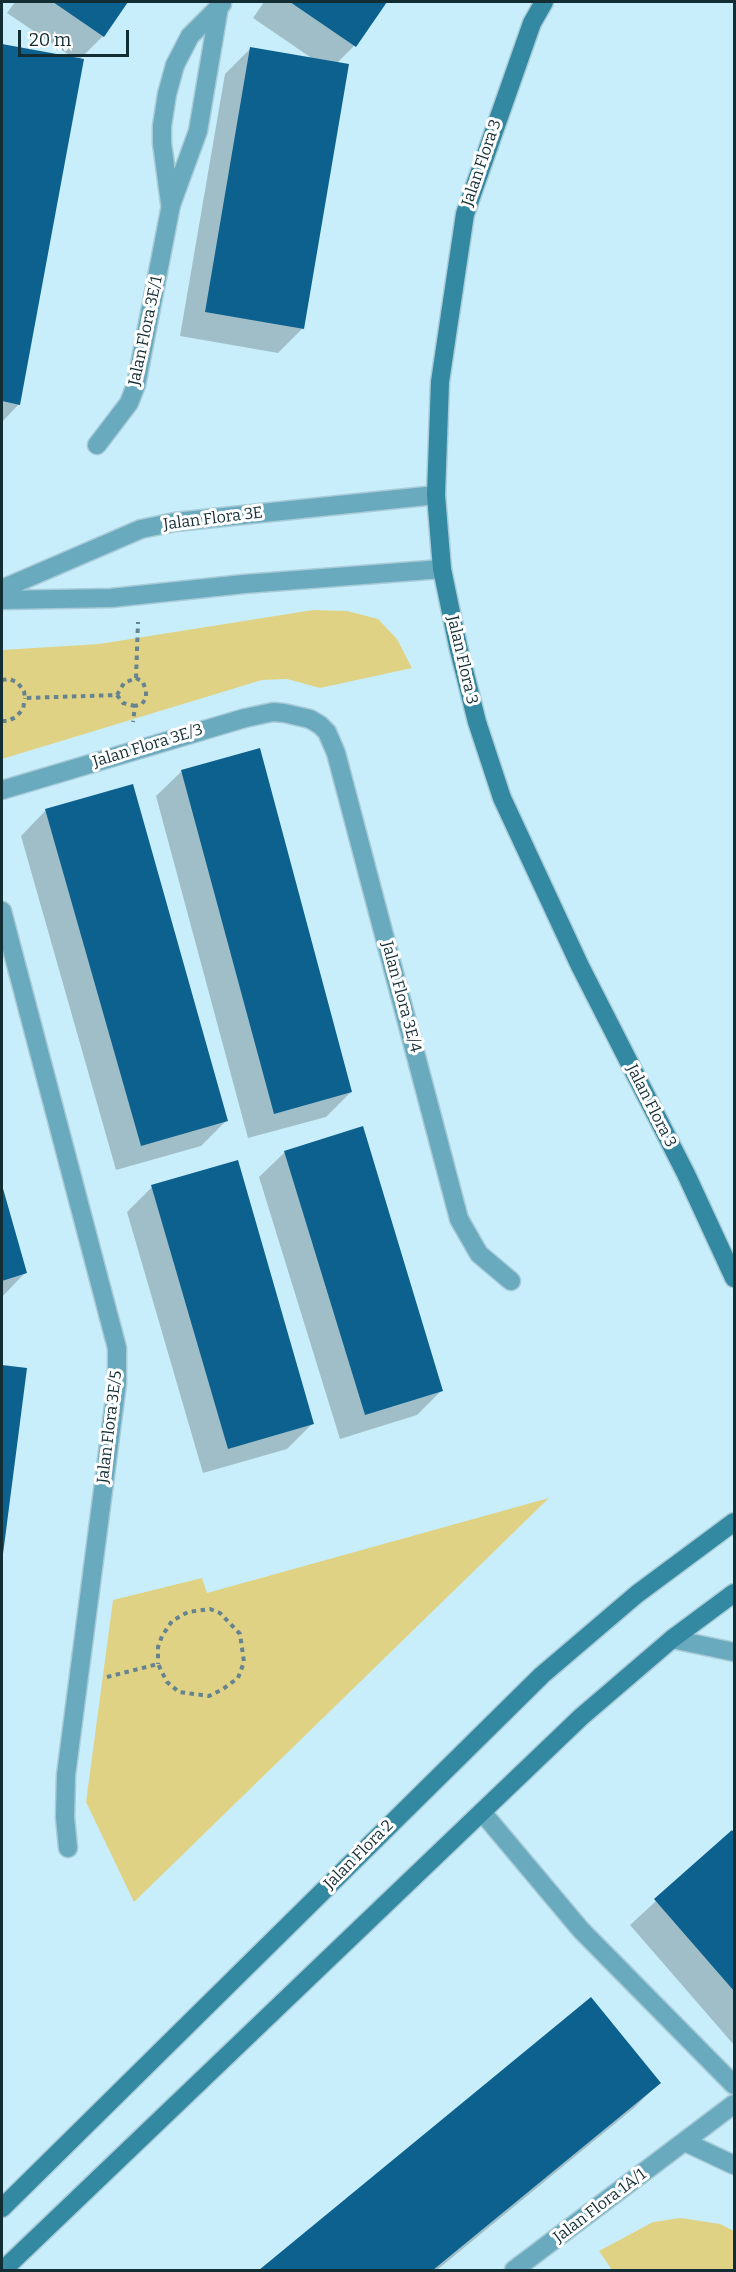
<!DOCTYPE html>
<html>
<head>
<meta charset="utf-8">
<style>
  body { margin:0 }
  #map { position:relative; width:736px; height:2272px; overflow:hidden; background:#c9eefb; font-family:Bitter,serif }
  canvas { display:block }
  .frame { position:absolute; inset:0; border:3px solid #132d35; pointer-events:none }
  .scale { position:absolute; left:18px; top:30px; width:111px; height:27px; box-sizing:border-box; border:3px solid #132d35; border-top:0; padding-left:8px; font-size:18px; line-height:21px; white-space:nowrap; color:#132d35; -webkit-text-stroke:4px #fff; paint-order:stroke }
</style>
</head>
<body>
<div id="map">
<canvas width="736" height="2272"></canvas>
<div class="frame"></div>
<div class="scale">20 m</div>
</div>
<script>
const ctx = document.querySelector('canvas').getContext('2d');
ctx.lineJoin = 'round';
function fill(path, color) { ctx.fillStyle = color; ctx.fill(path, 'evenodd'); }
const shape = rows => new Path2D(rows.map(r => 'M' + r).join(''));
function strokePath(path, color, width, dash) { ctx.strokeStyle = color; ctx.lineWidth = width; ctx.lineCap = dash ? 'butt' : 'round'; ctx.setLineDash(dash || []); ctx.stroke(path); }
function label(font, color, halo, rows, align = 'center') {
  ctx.font = font + ' Bitter,serif'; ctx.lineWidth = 6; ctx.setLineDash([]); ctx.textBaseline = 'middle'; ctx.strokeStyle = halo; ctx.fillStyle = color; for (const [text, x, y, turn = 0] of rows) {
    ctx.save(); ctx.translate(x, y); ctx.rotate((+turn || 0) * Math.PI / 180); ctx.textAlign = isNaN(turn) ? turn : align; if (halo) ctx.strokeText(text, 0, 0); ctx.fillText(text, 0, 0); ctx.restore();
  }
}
const green = shape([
  [313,610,347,611,378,619,397,639,412,668,320,688,287,679,262,680,2,759,2,650,99,644],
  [549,1498,134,1902,86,1802,113,1600,202,1578,207,1593],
  [681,2218,720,2224,734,2231,734,2270,612,2270,599,2251,653,2222]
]);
const shadow = shape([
  [15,2,127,2,103,36,79,60,19,404,2,422,2,46,75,59,7,13],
  [264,2,385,2,354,46,337,63,303,328,278,353,180,336,225,74,250,49,313,59,253,18],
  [182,771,351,1092,326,1117,248,1138,156,796],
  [46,810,226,1121,201,1146,116,1170,21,836],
  [285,1152,442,1390,417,1415,340,1439,259,1177],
  [152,1187,312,1424,287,1449,203,1473,127,1212],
  [2,1188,25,1273,2,1297],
  [2,1366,26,1369,2,1553],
  [731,1832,734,1835,734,2045,630,1925],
  [591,2000,659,2083,634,2108,437,2270,261,2270]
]);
const building = shape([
  [53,2,128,2,104,37],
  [290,2,387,2,356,47],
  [2,44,84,59,20,405,2,401],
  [250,47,349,64,304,329,205,312],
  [260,748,352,1092,274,1114,181,770],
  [133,784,228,1121,141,1146,45,809],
  [363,1126,443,1391,365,1415,284,1151],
  [238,1160,314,1424,228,1449,151,1185],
  [2,1185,27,1273,2,1281],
  [2,1365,27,1368,3,1554,2,1554],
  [732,1830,734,1833,734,1991,654,1899],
  [591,1997,661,2083,433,2270,259,2270]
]);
const path = shape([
  [136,678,138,622],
  [2,680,9,679,17,682,24,691,25,698,117,695,124,683,136,678,143,682,146,691,146,698,142,704,135,706,133,722],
  [117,695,123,703,135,706],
  [2,721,8,721,16,717,23,709,25,698],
  [107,1677,158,1664,167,1682,179,1692,209,1696,223,1689,238,1678,244,1662,240,1634,220,1613,210,1609,188,1612,172,1621,162,1636,158,1647,158,1664]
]);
const street = shape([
  [170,203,162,143,162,126,167,94,175,65,190,36,222,4],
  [97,445,129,403,136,385,171,205,198,131,219,7],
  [2,589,141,529,175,522,436,495],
  [2,600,111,598,244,584,442,569],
  [2,790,245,718,273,712,284,713,310,719,320,725,327,732,336,753,459,1219,479,1254,511,1281],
  [2,911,117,1348,117,1383,66,1775,65,1817,68,1848],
  [672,1639,734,1652],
  [482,1812,581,1930,734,2085],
  [685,2142,734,2165],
  [514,2270,734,2104]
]);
const secondary = shape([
  [544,2,532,23,465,214,440,382,436,495,442,569,458,646,477,722,502,798,580,966,686,1174,734,1278],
  [2,2208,542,1675,637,1594,734,1522],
  [3,2270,581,1717,672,1639,734,1593]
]);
const streetNames = [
  ["Jalan Flora 3",482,163,-71],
  ["Jalan Flora 3E/1",146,331,-78],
  ["Jalan Flora 3E",213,519,-7],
  ["Jalan Flora 3",462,660,77],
  ["Jalan Flora 3E/3",148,746,-17],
  ["Jalan Flora 3E/4",401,997,75],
  ["Jalan Flora 3",651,1106,63],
  ["Jalan Flora 3E/5",110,1427,-83],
  ["Jalan Flora 2",359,1855,-45],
  ["Jalan Flora 1A/1",600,2206,-37]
];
fill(green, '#e0d285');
fill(shadow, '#0003');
fill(building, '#0d618e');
strokePath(street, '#a8cbd7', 21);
strokePath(secondary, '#a8cbd7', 21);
strokePath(path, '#65848f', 4, [4.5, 4.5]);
strokePath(street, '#69aabf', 18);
strokePath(secondary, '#3389a1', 18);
label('16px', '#132d35', '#fff', streetNames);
</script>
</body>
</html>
